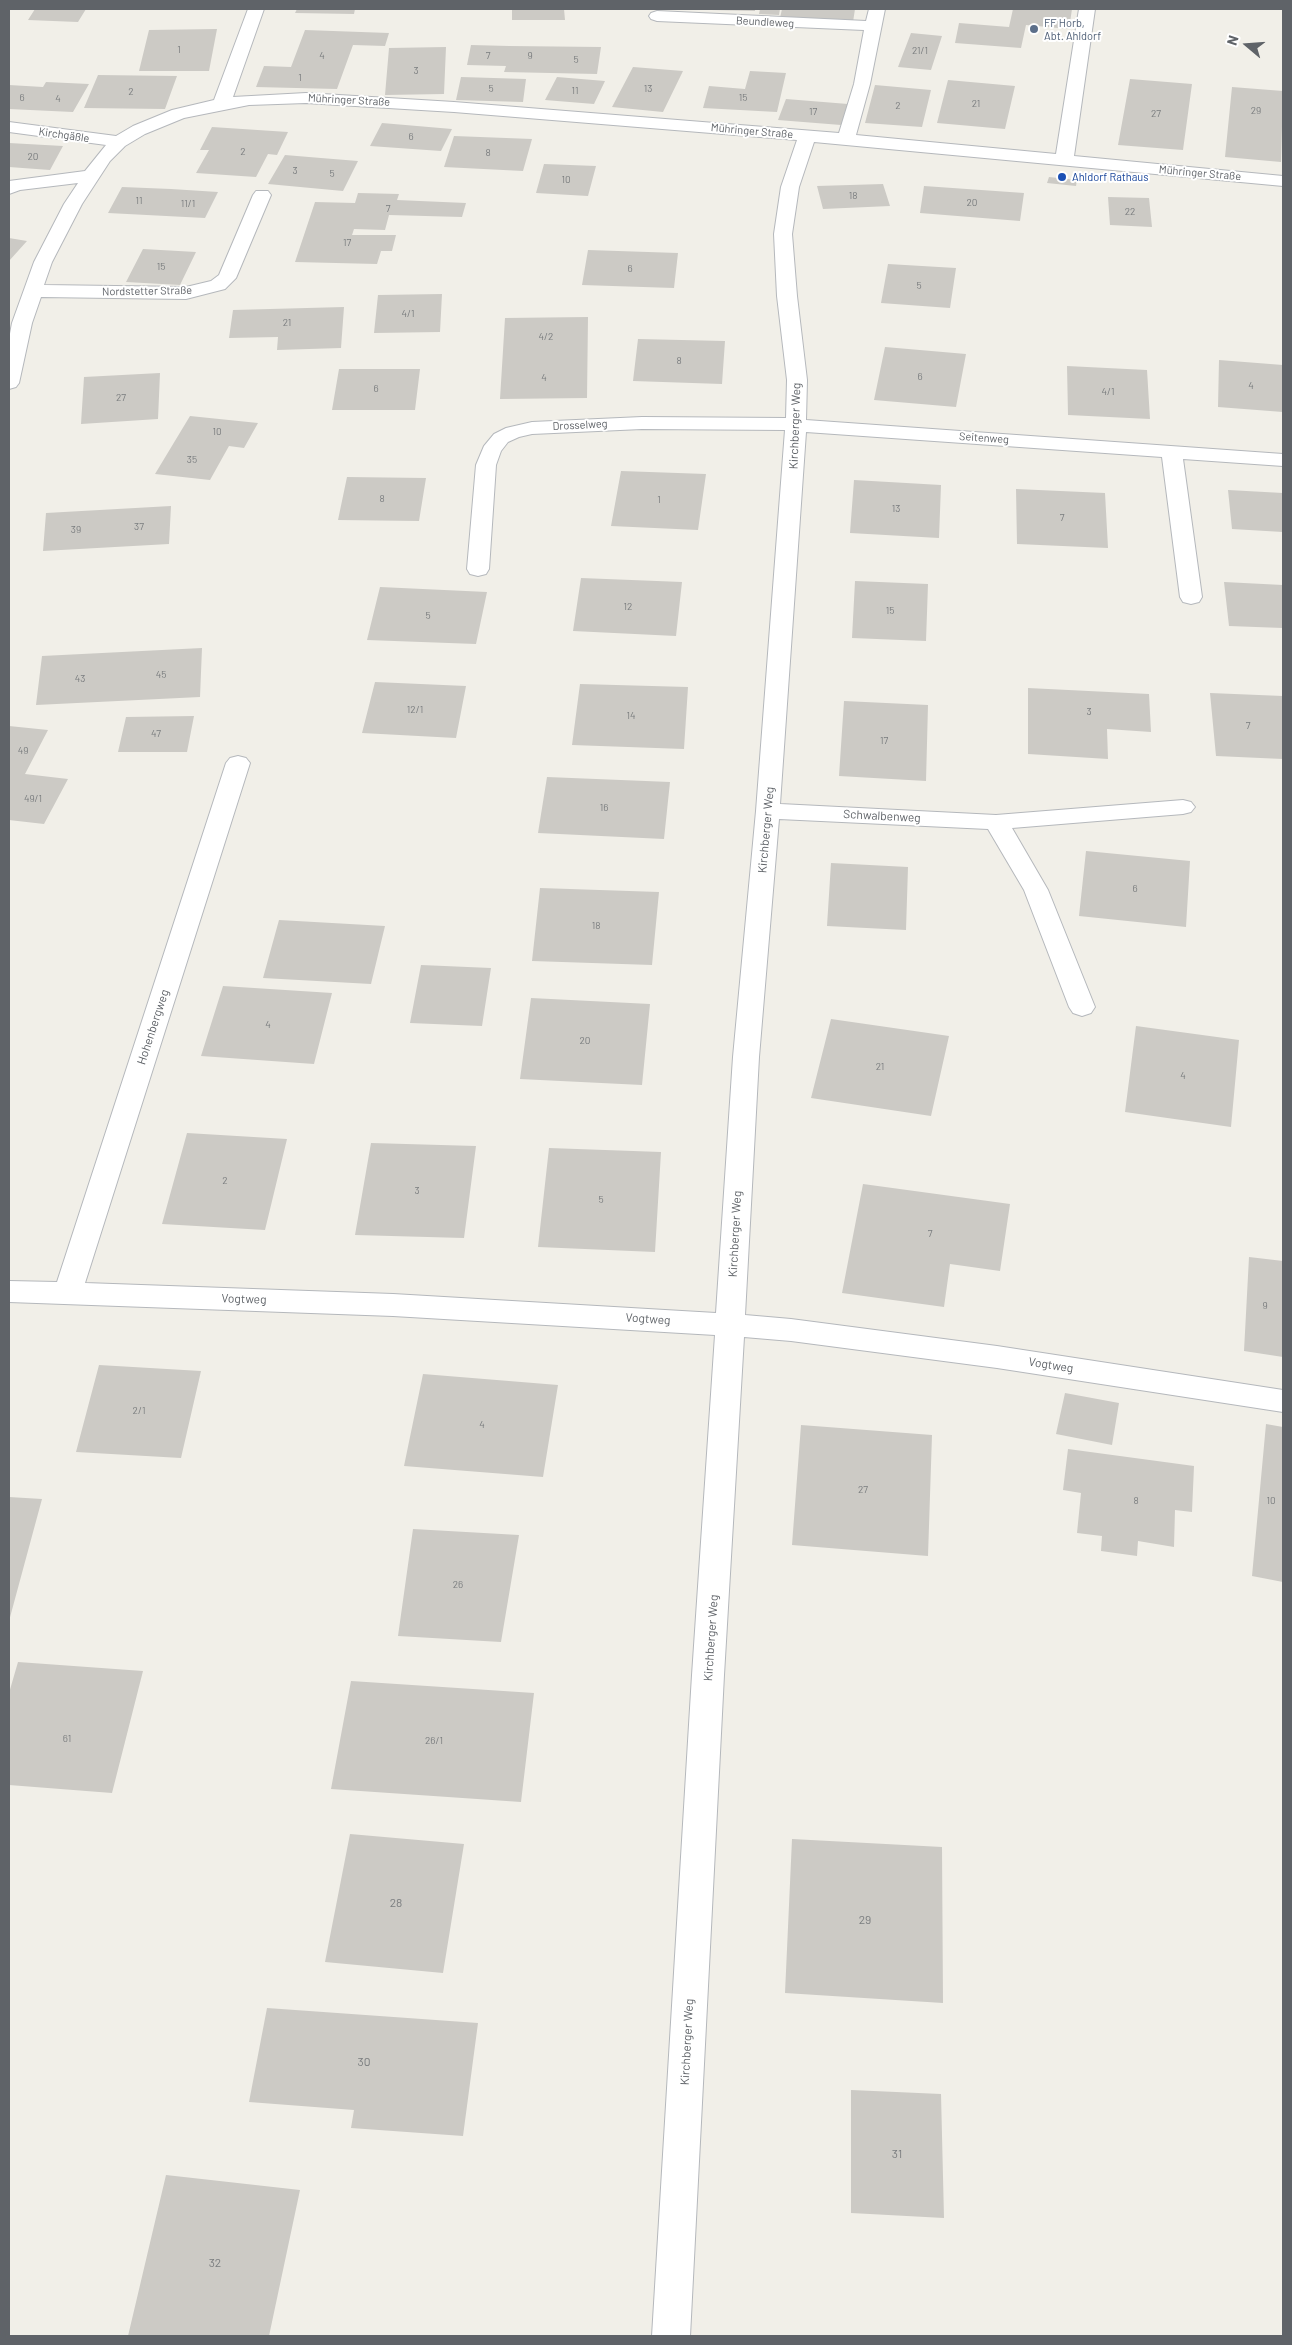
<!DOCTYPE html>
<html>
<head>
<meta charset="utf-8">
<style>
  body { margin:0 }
  #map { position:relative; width:1292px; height:2345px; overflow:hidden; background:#f1efe8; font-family:Barlow,sans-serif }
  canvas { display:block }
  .frame { position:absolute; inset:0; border:10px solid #5f6368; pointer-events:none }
  .north { position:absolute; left:1222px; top:20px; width:50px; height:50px; -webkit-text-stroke:4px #fff; paint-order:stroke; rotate:288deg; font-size:14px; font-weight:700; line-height:20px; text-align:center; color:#5f6368 }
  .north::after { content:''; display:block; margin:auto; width:18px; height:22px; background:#5f6368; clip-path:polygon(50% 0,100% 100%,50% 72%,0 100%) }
</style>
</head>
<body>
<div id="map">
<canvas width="1292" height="2345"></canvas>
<div class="frame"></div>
<div class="north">N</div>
</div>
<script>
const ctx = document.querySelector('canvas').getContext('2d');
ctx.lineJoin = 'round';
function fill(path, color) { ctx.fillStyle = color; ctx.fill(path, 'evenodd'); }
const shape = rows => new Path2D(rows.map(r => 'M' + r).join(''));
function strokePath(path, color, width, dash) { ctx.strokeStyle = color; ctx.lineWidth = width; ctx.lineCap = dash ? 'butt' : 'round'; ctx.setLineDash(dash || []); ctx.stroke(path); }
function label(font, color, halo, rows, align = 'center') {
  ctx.font = font + ' Barlow,sans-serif'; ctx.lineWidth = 4; ctx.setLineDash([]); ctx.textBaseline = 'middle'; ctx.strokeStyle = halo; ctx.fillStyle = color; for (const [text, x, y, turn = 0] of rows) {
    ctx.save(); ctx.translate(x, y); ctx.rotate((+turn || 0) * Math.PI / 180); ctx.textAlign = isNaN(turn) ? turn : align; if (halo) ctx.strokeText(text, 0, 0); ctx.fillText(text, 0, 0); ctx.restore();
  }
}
const building = shape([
  [35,9,86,9,78,22,28,20],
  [297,9,355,9,354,14,295,13],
  [512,9,564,9,565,20,512,20],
  [711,9,755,9,755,11,711,10],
  [760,9,780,9,779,15,759,14],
  [782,9,855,9,853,22,780,18],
  [1013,9,1072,9,1069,29,1026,25,1021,48,955,43,959,23,1009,27],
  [217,29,209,71,139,71,149,30],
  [305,30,389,33,385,46,353,45,337,89,256,87,264,66,291,67],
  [911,33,942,36,931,70,898,67],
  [471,45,509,46,601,47,597,74,504,72,506,66,467,65],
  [446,47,444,94,385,95,389,48],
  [633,67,683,71,663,112,612,107],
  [750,71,786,73,777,112,703,108,709,86,745,89],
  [98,75,177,76,165,109,84,108],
  [461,77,526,79,523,102,456,100],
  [557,77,605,81,594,104,545,100],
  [1130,79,1192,84,1183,150,1118,145],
  [948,80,1015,86,1005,129,937,123],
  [46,82,89,84,73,112,9,109,9,85,43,87],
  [875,85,931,90,922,127,865,123],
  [1232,87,1283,91,1281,162,1225,157],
  [786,99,848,104,841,125,778,120],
  [382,123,452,129,441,151,370,146],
  [212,127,288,132,277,155,268,154,256,177,196,173,209,150,200,150],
  [454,136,532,139,523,171,444,167],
  [9,143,63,146,50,170,9,167],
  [285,155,321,158,358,161,343,191,268,184],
  [544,164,596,166,588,196,536,193],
  [1049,177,1077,180,1076,186,1047,183],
  [883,184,890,206,823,209,817,186],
  [924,186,1024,193,1020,221,920,213],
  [122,187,171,189,218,192,205,218,108,213],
  [358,193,399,194,397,200,466,203,462,217,389,215,385,230,354,229,352,235,396,235,392,251,381,251,377,264,295,262,315,202,355,203],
  [1108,197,1149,198,1152,227,1110,225],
  [9,238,27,241,9,261],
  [143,249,196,252,180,285,126,282],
  [588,250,678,253,674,288,582,285],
  [888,264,956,268,950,308,881,303],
  [442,294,440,332,374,333,378,295],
  [344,307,341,348,277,350,278,337,229,338,233,310],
  [588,317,587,398,500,399,505,318],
  [638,339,725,341,722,384,633,381],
  [885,347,966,354,956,407,874,400],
  [1219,360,1283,365,1283,412,1218,407],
  [1067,366,1147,370,1150,419,1068,415],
  [339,369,420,369,415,410,332,410],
  [160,373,158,419,81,424,84,377],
  [190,416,258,423,244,448,229,446,210,480,155,474],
  [621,471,706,474,698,530,611,526],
  [347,477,426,478,419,521,338,520],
  [854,480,941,485,939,538,850,533],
  [1016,489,1105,493,1108,548,1017,544],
  [1228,490,1283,493,1283,532,1232,529],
  [171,506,169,544,43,551,46,513],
  [581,578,682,582,676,636,573,631],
  [855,581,928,584,926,641,852,638],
  [1224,582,1283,585,1283,628,1229,626],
  [380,587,487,592,476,644,367,640],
  [202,648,200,697,36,705,42,656],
  [375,682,466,686,456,738,362,733],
  [580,684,688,687,684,749,572,745],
  [1028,688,1149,694,1151,732,1107,729,1108,759,1028,754],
  [1210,693,1283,696,1283,759,1216,756],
  [844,701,928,705,926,781,839,776],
  [194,716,187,752,118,752,126,717],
  [9,726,48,730,25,774,68,779,44,824,9,820],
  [547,777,670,782,664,839,538,833],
  [1086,851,1190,861,1186,927,1079,916],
  [831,863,908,867,906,930,827,926],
  [540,888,659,892,652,965,532,961],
  [279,920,385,926,371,984,263,978],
  [421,965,491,968,482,1026,410,1023],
  [223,986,332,993,314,1064,201,1056],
  [531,998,650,1004,642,1085,520,1079],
  [831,1019,949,1036,931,1116,811,1098],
  [1136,1026,1239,1040,1231,1127,1125,1112],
  [187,1133,287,1139,265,1230,162,1224],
  [371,1143,476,1146,464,1238,355,1235],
  [549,1148,661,1152,655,1252,538,1247],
  [863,1184,1010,1204,1000,1271,950,1264,944,1307,842,1293],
  [1249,1257,1283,1261,1283,1357,1244,1351],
  [99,1365,201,1371,181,1458,76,1452],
  [423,1374,558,1385,543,1477,404,1466],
  [1065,1393,1119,1403,1112,1445,1056,1434],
  [1266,1424,1283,1427,1283,1582,1252,1576],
  [801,1425,932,1435,928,1556,792,1545],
  [1068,1449,1194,1466,1192,1512,1175,1510,1174,1547,1138,1541,1137,1556,1101,1551,1102,1536,1077,1533,1081,1493,1063,1490],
  [9,1497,42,1499,9,1621],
  [413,1529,519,1535,501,1642,398,1636],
  [18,1662,143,1671,112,1793,9,1785,9,1693],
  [351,1681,534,1693,521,1802,331,1789],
  [350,1834,464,1844,443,1973,325,1962],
  [792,1839,942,1847,943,2003,785,1993],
  [267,2008,478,2023,463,2136,351,2128,354,2110,249,2102],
  [851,2090,941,2094,944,2218,851,2213],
  [166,2175,300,2190,269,2336,128,2336]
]);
const minor = shape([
  [248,9,264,9,233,97,306,93,454,102,839,133,854,84,864,30,657,21,651,19,649,16,651,13,657,11,866,21,869,9,885,9,870,84,856,135,1056,154,1079,9,1095,9,1074,156,1283,176,1283,186,814,142,799,187,792,234,797,296,807,380,806,420,1283,454,1283,466,1183,459,1202,597,1199,602,1191,604,1183,602,1180,597,1162,457,806,432,780,804,996,815,1183,800,1191,802,1195,807,1191,812,1183,814,1012,828,1048,890,1095,1007,1091,1013,1082,1016,1073,1013,1069,1007,1024,890,988,829,779,819,759,1057,745,1315,791,1319,997,1346,1283,1390,1283,1412,997,1368,791,1341,744,1337,724,1675,690,2336,652,2336,692,1675,715,1335,393,1316,9,1302,9,1281,57,1282,226,763,230,758,238,756,246,758,250,763,85,1283,393,1294,716,1313,733,1057,756,811,785,430,642,429,532,434,519,437,508,442,501,451,496,465,489,569,486,574,478,576,470,574,467,569,476,465,484,446,494,434,506,428,532,422,642,417,786,418,787,380,777,296,774,234,781,187,797,140,454,112,306,103,249,105,184,118,145,134,125,146,110,161,82,204,52,262,44,285,186,287,211,281,219,275,253,195,256,191,268,191,271,195,236,278,225,289,186,299,41,297,32,323,19,383,16,387,9,389,9,339,12,323,34,262,64,204,78,183,20,190,9,194,9,181,85,171,106,145,9,132,9,122,116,136,133,126,172,110,214,100,248,9]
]);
const markers = [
  [1034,29,5,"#5c6f8a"],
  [1062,177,5,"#1a4fb4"]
];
const numberNames = [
  ["1",179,50],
  ["21/1",920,51],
  ["4",322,56],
  ["7",488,56],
  ["9",530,56],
  ["5",576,60],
  ["3",416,71],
  ["1",300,78],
  ["5",491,89],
  ["13",648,89],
  ["11",575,91],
  ["2",131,92],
  ["6",22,98],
  ["15",743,98],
  ["4",58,99],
  ["21",976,104],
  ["2",898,106],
  ["29",1256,111],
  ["17",813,112],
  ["27",1156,114],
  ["6",411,137],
  ["2",243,152],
  ["8",488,153],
  ["20",33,157],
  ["3",295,171],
  ["5",332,174],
  ["10",566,180],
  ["18",853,196],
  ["11",139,201],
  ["20",972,203],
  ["11/1",188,204],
  ["7",388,209],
  ["22",1130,212],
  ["17",347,243],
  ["15",161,267],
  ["6",630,269],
  ["5",919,286],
  ["4/1",408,314],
  ["21",287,323],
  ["4/2",546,337],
  ["8",679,361],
  ["6",920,377],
  ["4",544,378],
  ["4",1251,386],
  ["6",376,389],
  ["4/1",1108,392],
  ["27",121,398],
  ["10",217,432],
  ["35",192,460],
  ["8",382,499],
  ["1",659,500],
  ["13",896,509],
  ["7",1062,518],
  ["37",139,527],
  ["39",76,530],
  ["12",628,607],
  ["15",890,611],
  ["5",428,616],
  ["45",161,675],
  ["43",80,679],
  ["12/1",415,710],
  ["3",1089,712],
  ["14",631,716],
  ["7",1248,726],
  ["47",156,734],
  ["17",884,741],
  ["49",23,751],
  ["49/1",33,799],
  ["16",604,808],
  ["6",1135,889],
  ["18",596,926],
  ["4",268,1025],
  ["20",585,1041],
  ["21",880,1067],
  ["4",1183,1076],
  ["2",225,1181],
  ["3",417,1191],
  ["5",601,1200],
  ["7",930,1234],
  ["9",1265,1306],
  ["2/1",139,1411],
  ["4",482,1425],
  ["27",863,1490],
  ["8",1136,1501],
  ["10",1271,1501],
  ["26",458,1585],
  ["61",67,1739],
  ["26/1",434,1741]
];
const farStreetnames = [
  ["Beundleweg",765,22,3],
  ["Mühringer Straße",349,100,3],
  ["Mühringer Straße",752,131,5],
  ["Kirchgäßle",64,135,8],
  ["Mühringer Straße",1200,173,5],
  ["Nordstetter Straße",147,291,-1],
  ["Drosselweg",580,425,-3],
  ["Seitenweg",984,438,4]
];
const farServicenames = [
  ["FF Horb,",1044,23],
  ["Abt. Ahldorf",1044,36]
];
const farTransitnames = [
  ["Ahldorf Rathaus",1072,177]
];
const streetNames = [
  ["Kirchberger Weg",795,426,-88],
  ["Schwalbenweg",882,816,3],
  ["Kirchberger Weg",766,830,-85],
  ["Hohenbergweg",153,1027,-72],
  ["Kirchberger Weg",735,1234,-87],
  ["Vogtweg",244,1299,2],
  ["Vogtweg",648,1319,4],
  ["Vogtweg",1051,1365,9],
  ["Kirchberger Weg",711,1638,-86],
  ["Kirchberger Weg",687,2042,-87]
];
const nearNumbernames = [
  ["28",396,1903],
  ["29",865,1920],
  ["30",364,2062],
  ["31",897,2154],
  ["32",215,2263]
];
fill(building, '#cccac5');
strokePath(minor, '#b5b8bc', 2);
fill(minor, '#fff');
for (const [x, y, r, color] of markers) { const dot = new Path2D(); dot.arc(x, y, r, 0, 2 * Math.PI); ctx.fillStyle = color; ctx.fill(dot); strokePath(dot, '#fff', 2); }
label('10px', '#7a7d7f', null, numberNames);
label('11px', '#5f6368', '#fff', farStreetnames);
label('11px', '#4e5e75', '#fff', farServicenames, 'left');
label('11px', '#164399', '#fff', farTransitnames, 'left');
label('12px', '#5f6368', '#fff', streetNames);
label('12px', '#7a7d7f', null, nearNumbernames);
</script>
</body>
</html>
